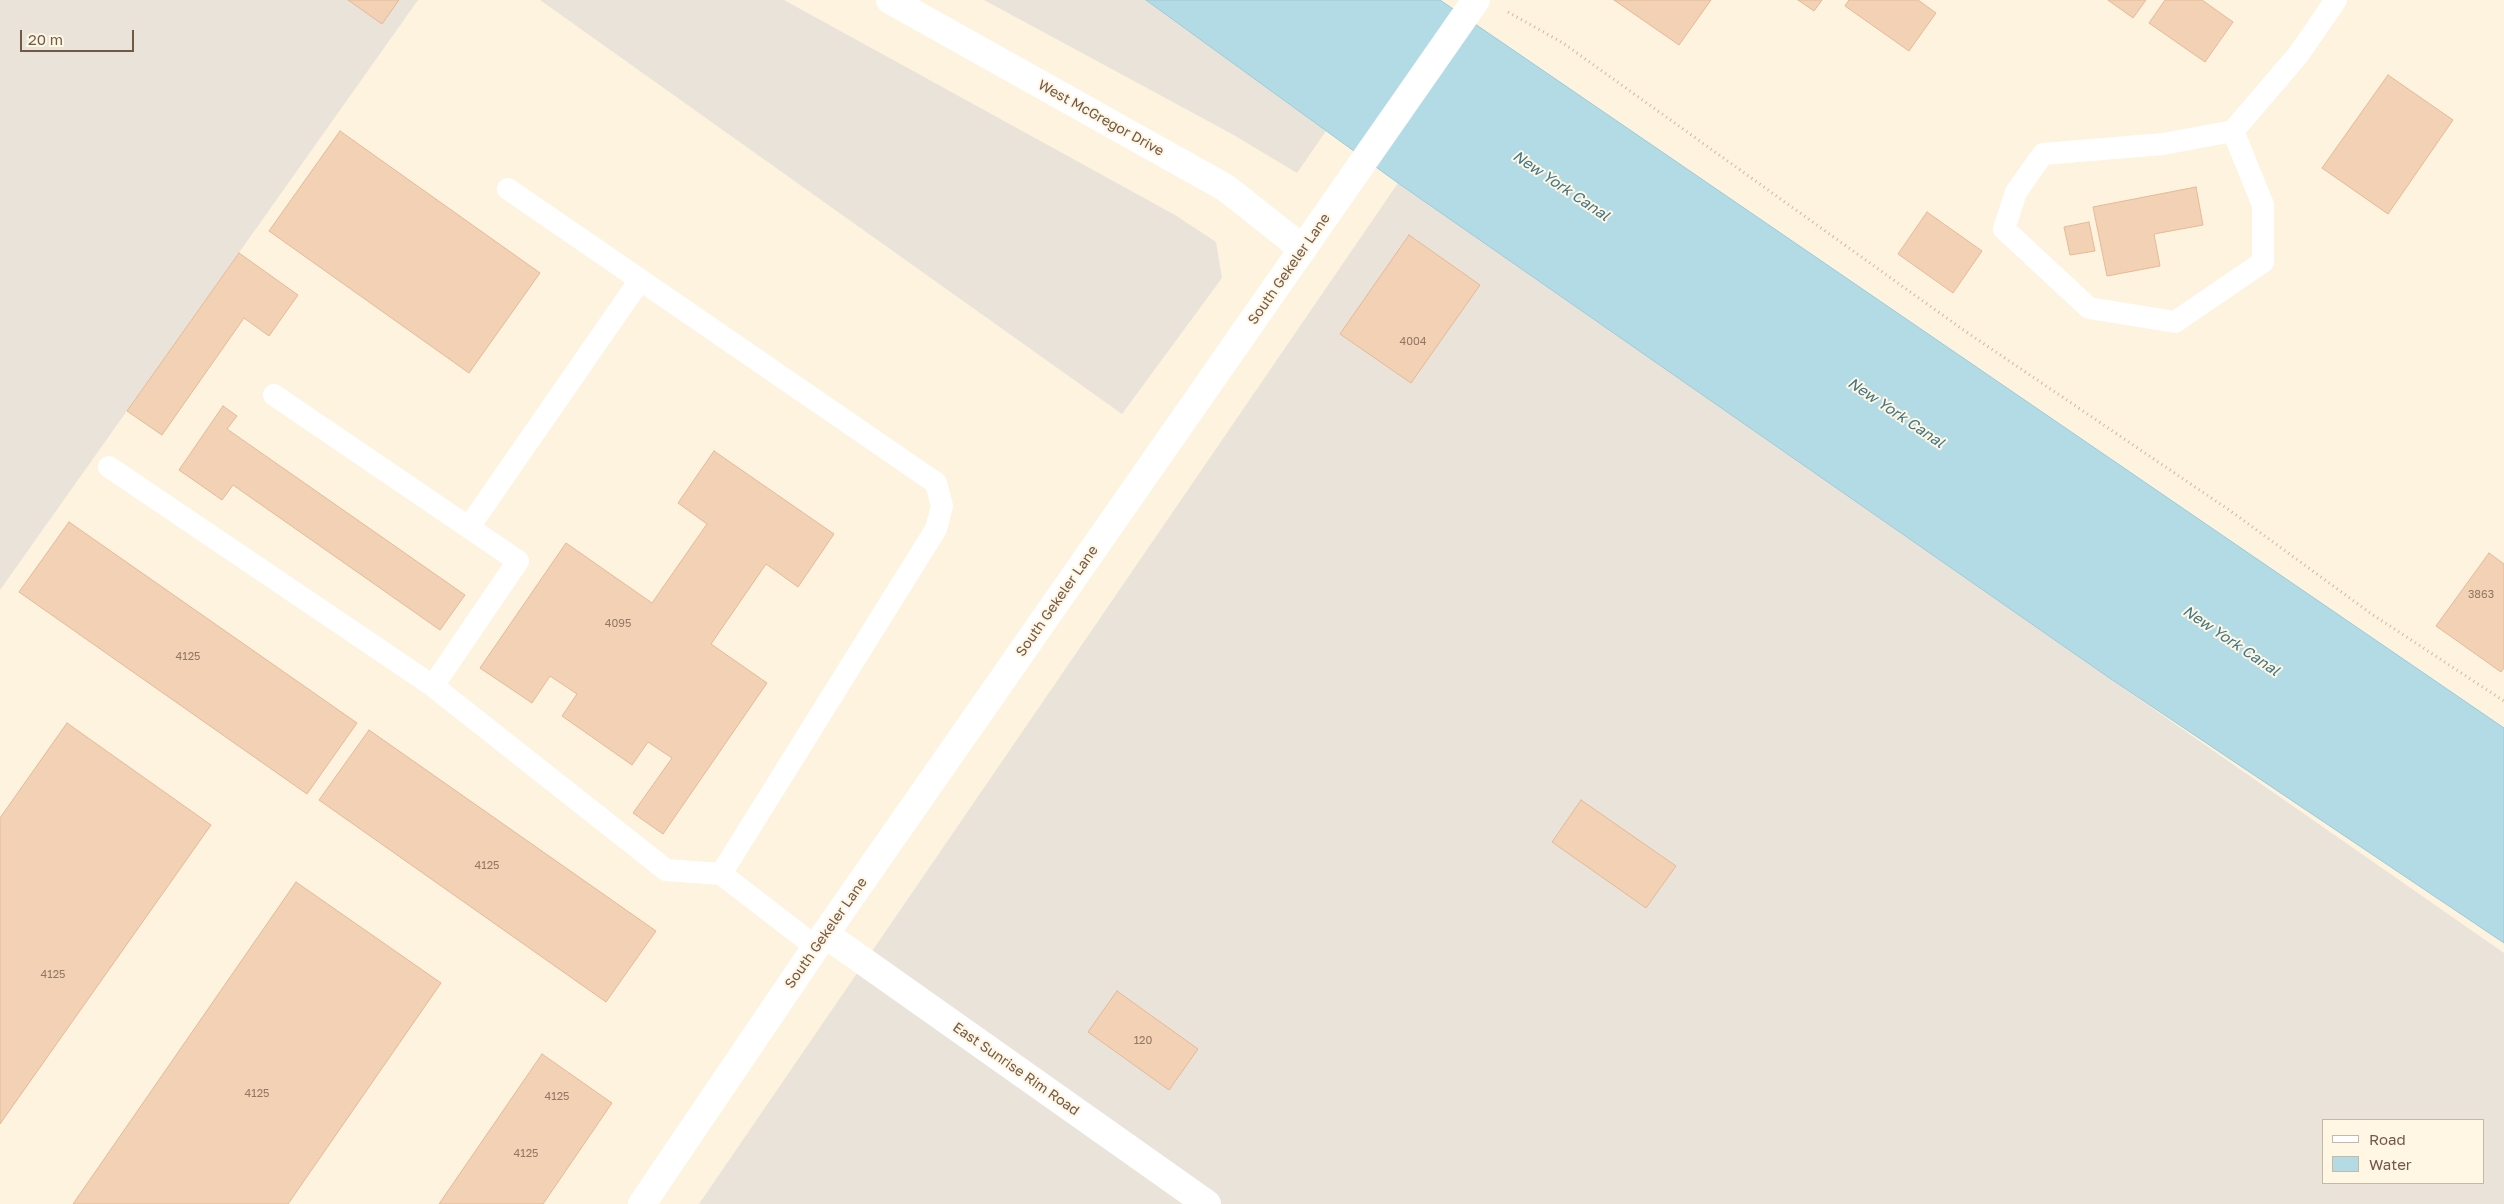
<!DOCTYPE html>
<html>
<head>
<meta charset="utf-8">
<style>
  body { margin:0 }
  #map { position:relative; width:2504px; height:1204px; overflow:hidden; background:#fdf3de; font-family:"Golos Text",sans-serif }
  canvas { display:block }
  .legend { position:absolute; left:2322px; top:1119px; width:162px; height:65px; box-sizing:border-box; background:#fff6e4; border:1px solid #c7b7a5; margin:0; padding:6px 9px; list-style:none; font-size:15px; color:#725946 }
  .legend li { display:flex; align-items:center; gap:10px; height:25px }
  .legend b { width:25px; border:1px solid #c7b7a5 }
  .scale { position:absolute; left:20px; top:30px; width:114px; height:22px; box-sizing:border-box; border:2px solid #725946; border-top:0; padding-left:6px; font-size:15px; line-height:18px; white-space:nowrap; color:#725946; -webkit-text-stroke:4px #fff6e4; paint-order:stroke }
</style>
</head>
<body>
<div id="map">
<canvas width="2504" height="1204"></canvas>
<ul class="legend">
<li><b style="height:6px;background:#fff"></b>Road</li>
<li><b style="height:14px;background:#b3dbe6"></b>Water</li>
</ul>
<div class="scale">20 m</div>
</div>
<script>
const ctx = document.querySelector('canvas').getContext('2d');
ctx.lineJoin = 'round';
function fill(path, color) { ctx.fillStyle = color; ctx.fill(path, 'evenodd'); }
const shape = rows => new Path2D(rows.map(r => 'M' + r).join(''));
function strokePath(path, color, width, dash) { ctx.strokeStyle = color; ctx.lineWidth = width; ctx.lineCap = dash ? 'butt' : 'round'; ctx.setLineDash(dash || []); ctx.stroke(path); }
function label(font, color, halo, rows, align = 'center') {
  ctx.font = font + ' "Golos Text",sans-serif'; ctx.lineWidth = 4; ctx.setLineDash([]); ctx.textBaseline = 'middle'; ctx.strokeStyle = halo; ctx.fillStyle = color; for (const [text, x, y, turn = 0] of rows) {
    ctx.save(); ctx.translate(x, y); ctx.rotate((+turn || 0) * Math.PI / 180); ctx.textAlign = isNaN(turn) ? turn : align; if (halo) ctx.strokeText(text, 0, 0); ctx.fillText(text, 0, 0); ctx.restore();
  }
}
const industrial = shape([
  [0,0,418,0,0,590],
  [540,0,784,0,1175,215,1216,242,1222,278,1122,414],
  [984,0,1146,0,1326,131,1297,173,1232,134],
  [1398,183,2504,953,2504,1204,699,1204],
  [2323,1120,2483,1120,2483,1183,2323,1183]
]);
const water = shape([
  [1146,0,1440,0,2504,728,2504,943,2108,677,1398,183,1146,0]
]);
const building = shape([
  [348,0,399,0,382,24,348,0],
  [1614,0,1711,0,1679,45,1614,0],
  [1798,0,1822,0,1814,11,1798,0],
  [1849,0,1918,0,1936,13,1909,51,1845,6,1849,0],
  [2108,0,2146,0,2133,18,2108,0],
  [2165,0,2202,0,2233,22,2205,62,2149,23,2165,0],
  [2388,75,2453,120,2388,214,2322,168,2388,75],
  [340,131,540,273,469,373,269,231,340,131],
  [2196,187,2203,225,2154,234,2160,266,2107,276,2093,207,2196,187],
  [1927,212,1982,251,1953,293,1898,254,1927,212],
  [2089,222,2095,251,2070,255,2064,227,2089,222],
  [1409,235,1480,285,1411,383,1340,334,1409,235],
  [239,253,298,295,269,336,244,318,162,435,127,411,239,253],
  [223,406,237,416,227,429,465,595,440,630,233,485,222,500,179,470,223,406],
  [714,451,834,534,798,587,766,564,711,644,767,683,663,834,633,813,672,758,648,742,632,765,562,716,577,694,550,676,532,703,480,668,566,543,652,603,707,524,678,503,714,451],
  [69,522,357,723,307,794,19,592,69,522],
  [2489,553,2504,564,2504,668,2501,672,2436,626,2489,553],
  [67,723,211,825,0,1124,0,818,67,723],
  [369,730,656,931,606,1002,319,800,369,730],
  [1581,800,1676,866,1646,908,1552,842,1581,800],
  [296,882,441,983,288,1204,73,1204,296,882],
  [1117,991,1198,1049,1169,1090,1088,1032,1117,991],
  [542,1054,612,1103,543,1204,439,1204,542,1054]
]);
const path = shape([
  [1508,12,1563,43,1962,329,2232,512,2373,615,2504,701]
]);
const service = shape([
  [2233,131,2263,205,2263,262,2175,322,2089,308,2004,229,2016,192,2043,154,2163,144,2233,131,2298,55,2336,0],
  [508,189,936,483,942,506,936,529,721,874,816,947],
  [274,395,518,561,433,686],
  [109,467,433,686,666,870,721,874],
  [469,527,640,280]
]);
const minor = shape([
  [890,0,1226,188,1303,249],
  [825,934,1207,1204]
]);
const tertiary = shape([
  [642,1204,816,947,1476,0]
]);
const numberNames = [
  ["4004",1413,342],
  ["3863",2481,595],
  ["4095",618,624],
  ["4125",188,657],
  ["4125",487,866],
  ["4125",53,975],
  ["120",1143,1041],
  ["4125",257,1094],
  ["4125",557,1097],
  ["4125",526,1154]
];
const streetNames = [
  ["West McGregor Drive",1101,118,29],
  ["South Gekeler Lane",1289,269,-55],
  ["South Gekeler Lane",1057,601,-55],
  ["South Gekeler Lane",826,933,-55],
  ["East Sunrise Rim Road",1016,1069,35]
];
const waterNames = [
  ["New York Canal",1561,186,34],
  ["New York Canal",1896,413,34],
  ["New York Canal",2231,641,34]
];
fill(industrial, '#eae3da');
fill(water, '#b3dbe6');
strokePath(water, '#99cad8', 1);
fill(building, '#f2d1b5');
strokePath(building, '#e5b995', 1);
strokePath(path, '#d7b599', 3, [1, 4]);
strokePath(service, '#fff', 22);
strokePath(minor, '#fff', 28);
strokePath(tertiary, '#fff', 28);
label('11px', '#927762', null, numberNames);
label('14px', '#725946', '#fff6e4', streetNames);
label('italic 15px', '#407787', '#fff6e4', waterNames);
</script>
</body>
</html>
